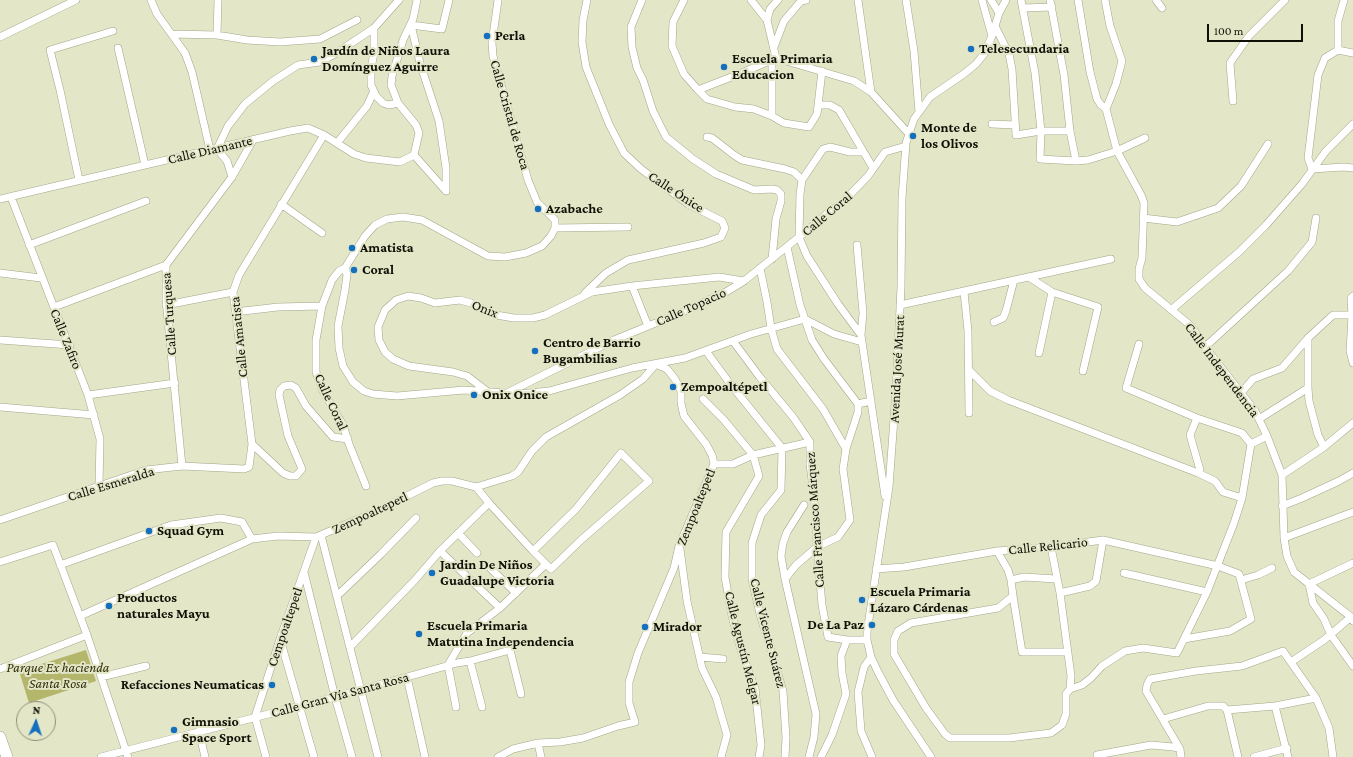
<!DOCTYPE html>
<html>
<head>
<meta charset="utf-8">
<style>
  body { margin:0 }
  #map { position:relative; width:1353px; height:757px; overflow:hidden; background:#e4e6c8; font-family:"Crimson Pro",serif }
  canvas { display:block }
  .north { position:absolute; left:16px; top:701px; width:40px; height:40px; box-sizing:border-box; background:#e4e6c8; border:1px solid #8f907a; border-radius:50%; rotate:3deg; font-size:11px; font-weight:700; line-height:16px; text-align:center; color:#0f1006 }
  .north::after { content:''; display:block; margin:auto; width:14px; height:18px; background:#1470bd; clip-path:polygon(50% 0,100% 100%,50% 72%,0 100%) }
  .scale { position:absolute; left:1207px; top:24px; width:96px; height:18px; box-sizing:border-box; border:2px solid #0f1006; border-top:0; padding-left:5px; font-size:12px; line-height:14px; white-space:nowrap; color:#0f1006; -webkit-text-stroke:3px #e4e6c8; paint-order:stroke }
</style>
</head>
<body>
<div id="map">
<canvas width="1353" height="757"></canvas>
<div class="north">N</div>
<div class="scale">100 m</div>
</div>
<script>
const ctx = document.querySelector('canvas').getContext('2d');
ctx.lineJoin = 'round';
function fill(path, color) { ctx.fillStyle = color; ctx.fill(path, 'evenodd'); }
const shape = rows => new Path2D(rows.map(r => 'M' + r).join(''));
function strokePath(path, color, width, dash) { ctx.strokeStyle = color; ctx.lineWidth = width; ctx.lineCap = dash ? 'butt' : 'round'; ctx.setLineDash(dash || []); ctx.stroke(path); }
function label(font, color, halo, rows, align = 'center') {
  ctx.font = font + ' "Crimson Pro",serif'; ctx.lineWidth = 4; ctx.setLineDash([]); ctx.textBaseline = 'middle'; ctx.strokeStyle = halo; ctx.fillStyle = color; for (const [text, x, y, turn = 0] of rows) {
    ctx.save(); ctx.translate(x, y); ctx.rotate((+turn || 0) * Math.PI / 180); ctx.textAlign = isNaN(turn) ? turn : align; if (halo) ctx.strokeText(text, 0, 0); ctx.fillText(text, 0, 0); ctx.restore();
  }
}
const green = shape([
  [86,650,96,681,29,703,19,671]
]);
const minor = shape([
  [151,0,157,14,185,53,192,72,210,150],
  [498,0,492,43,493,56,528,180,537,202,555,220,555,228,551,236,542,246,526,253,505,257,488,256,422,220,403,217,387,219,375,225,365,236,345,268,347,275,345,290,338,326,339,348,343,366,353,382,364,391,373,394,397,396,464,390,519,394,549,391,632,368,685,358,751,334,805,319,834,334,862,342],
  [642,0,631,27,632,47,637,68,643,80,653,111,666,137,693,159,716,174,754,190,772,189,777,190,781,194,781,201,776,219,772,259],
  [684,0,673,22,672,46,684,74,698,90,744,72,776,58,854,81,871,92,909,134],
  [751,0,767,20,776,58],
  [858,0,871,92],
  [906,0,914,51,919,112],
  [982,0,992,36],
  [991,0,999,13],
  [1021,0,1035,73,1041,131,1040,159,1076,161,1088,160,1117,151,1145,138],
  [1050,0,1064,75,1070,131,1076,161],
  [1078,0,1090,72,1097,99,1101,105,1106,109],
  [1105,0,1110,26,1122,61,1116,84,1106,109,1117,151,1141,195,1144,203,1142,258,1139,269,1139,279,1145,288,1191,326,1205,347,1255,411,1267,436,1282,475,1284,538,1287,556,1294,572,1351,617,1353,621],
  [1156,0,1162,8],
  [1344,0,1338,21,1338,50,1325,58,1318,75,1308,158,1312,169,1344,167,1353,168],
  [1023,8,1052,7],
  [767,20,770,9,778,0],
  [411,25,420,63,439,121,446,168,446,191],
  [411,25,442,29,449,0],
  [995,26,1009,54,1012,69,1016,135,1041,131,1070,131],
  [374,28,374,53,371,68,371,85,376,96,383,103,389,105,398,103,416,125,419,133,414,155],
  [172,34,217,35,247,40,280,42,320,39,357,20],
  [217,35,218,0],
  [0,37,76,0],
  [774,47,784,21,801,1,806,0],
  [118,48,145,165],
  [1338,50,1353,53],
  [772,60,772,116],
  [698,90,707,99,735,107,754,109,772,116,784,123,809,127,817,114,822,71],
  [1233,101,1230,63,1249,36,1285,0],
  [398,103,391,85,392,76,403,40,413,19,417,0],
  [818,105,830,105,839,110,873,168],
  [992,124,1015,125],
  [707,137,712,138,734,155,742,160,785,169,794,172,802,180],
  [337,143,367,106,373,93],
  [862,152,850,152,830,147,823,149,802,180,800,194,799,237,807,256,838,304,861,335,885,496],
  [232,177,227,161,217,149,228,126,245,104,273,81,298,65,320,62,335,54,374,28,399,0],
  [79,180,60,90,50,50,113,31],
  [11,197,88,395,100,439,99,486],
  [0,199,290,131,308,128,324,135,354,154,366,158,400,162,414,155,446,191],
  [281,204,322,233],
  [1143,218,1177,222,1218,208,1241,186,1268,144],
  [555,228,628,227],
  [29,245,146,201],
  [857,245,863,313,861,335],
  [787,247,800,305,812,340,824,359,858,404],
  [345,268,339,271,332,280,322,306,316,340,316,372,323,391,343,425,349,444,366,486],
  [760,268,767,302,771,328,777,349,823,409,846,449],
  [0,273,41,278],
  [1029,277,1052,292,1098,307,1083,371],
  [632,286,648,326],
  [964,292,968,331,969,413],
  [585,293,606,273,628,260,704,243,721,237,725,228,722,221,688,204,641,169,624,153,609,124,586,67,582,42,583,20,587,0],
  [1353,296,1351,298,1352,315,1350,351,1353,363],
  [166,305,233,292],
  [900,305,1111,259],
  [54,307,166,265],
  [1171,310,1239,252,1266,225,1302,184,1326,151,1353,124],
  [235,312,278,307,322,306],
  [994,322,1003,318,1006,311,1014,280],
  [1308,338,1308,388,1309,401,1318,435,1324,447],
  [0,340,70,345],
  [733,341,759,376,793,417,810,442,810,464,816,512,817,547,822,605,828,637,847,640,867,640],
  [1139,344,1126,388,1197,418,1242,433,1251,444],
  [1205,347,1288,271,1312,242,1316,218],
  [706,351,731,385,782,448,781,490,761,515,752,543,752,579,760,614,783,691,786,738,785,757],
  [1039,353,1052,292],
  [969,370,990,391,1008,400,1198,473],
  [488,392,467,376,453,372,409,366,393,359,385,352,379,340,378,327,385,310,396,300,408,296,421,298,435,303,460,300,471,303,496,315,514,318,533,318,545,315,592,292,632,286,719,277,744,281],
  [509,392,614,340,685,311,726,292,744,281,799,237,830,211,842,203,868,176,885,152,906,146],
  [1240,394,1253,379,1282,368,1308,338,1333,315,1353,315],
  [88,395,175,383],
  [703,399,724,420,753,455,759,476,726,532,725,577,732,616,742,654,755,688,761,745,759,757],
  [0,407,94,415],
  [1197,418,1190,435,1200,470,1198,473,1215,481,1223,492,1242,498],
  [1259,419,1308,388],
  [252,444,283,473,290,476,296,476,302,469,288,436,279,395,280,390,284,386,291,385,296,388,306,406,333,437,348,439],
  [714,464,733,464,753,455,810,442],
  [182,466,166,300,166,265,232,177,253,140],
  [1282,475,1324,447,1353,423],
  [476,487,489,503,533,551,551,569,582,539,649,481,621,453,576,509,533,551],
  [1282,506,1302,498,1339,481,1353,473],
  [0,520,146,470,182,466,244,469,249,467,252,444,233,292,239,275,324,135],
  [458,533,477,553],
  [321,535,378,757],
  [1284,538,1353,512],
  [1051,547,1060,593,1071,676,1070,689],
  [680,549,687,601,702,668,716,697,727,735,721,757],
  [440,551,500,608],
  [997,551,1008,570,1011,580,1013,596,1022,652,1067,652],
  [0,562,53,545,87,635,128,757],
  [1353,563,1309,584,1313,603,1324,619,1331,635,1353,666],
  [60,565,171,525,221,518,242,522,252,539],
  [490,568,516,593],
  [876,569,904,567,997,551,1051,547,1103,540,1218,566,1239,574,1251,619,1230,631,1184,639],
  [304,572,335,697,352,757],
  [1124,573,1207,592],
  [785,579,781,556,783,543,787,532,804,505],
  [1011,580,1024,577,1056,579],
  [1241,580,1258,575,1272,568],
  [1060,593,1090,586,1096,581,1103,540],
  [337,596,381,554,416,518],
  [1013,596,998,608,911,623,898,631,894,640,894,654,926,708,945,734,950,738,1009,738,1051,733,1062,725,1066,714,1066,694,1070,689,1082,685,1091,678,1102,666,1125,651,1143,648,1177,653,1207,592,1234,523,1242,498,1251,444,1267,436],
  [80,616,252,539,278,536,316,537,375,512,433,483,442,481,452,481,476,487,512,476,518,472,532,451,546,437,620,395,643,379,656,364],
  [280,639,314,757],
  [350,647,415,580,440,551,489,503],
  [700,657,723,659],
  [871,657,864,667,858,692,861,731,872,757],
  [470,661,482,707],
  [1291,662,1324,640,1351,617],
  [0,669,87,635],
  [101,677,146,666],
  [407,677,425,757],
  [1275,706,1288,757],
  [456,707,448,665,467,633,500,608,546,564],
  [1227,710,1275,706,1316,698],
  [1227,710,1238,757],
  [255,717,280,639,316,537],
  [255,717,266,757],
  [1163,719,1208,706,1223,706,1227,710],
  [199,731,205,757],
  [538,743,541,757],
  [1097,755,1151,745,1173,747,1180,749],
  [101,757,335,697,457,663,470,661,510,650,521,694],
  [498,757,513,749,538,743,560,742,583,738,618,726,635,722,629,703,629,682,638,653,674,568,679,546,714,464,712,455,706,444,684,416,681,403,681,391,675,379,667,369,656,364],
  [809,757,814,737,816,714,785,579,796,565,817,547,838,537,850,520,843,469,846,449,858,412,858,404,871,401],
  [821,757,832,735,846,694,842,673,841,656,847,640],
  [931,757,893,700,878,672,871,657,867,640,867,632,889,487,896,391,901,287,902,198,906,143,914,119,930,97,965,73,976,64,984,54,992,36,999,13,1006,0],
  [1181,757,1180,749,1146,691,1147,685,1150,679,1196,671,1242,666,1283,651,1316,698,1329,728,1333,757],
  [1254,757,1287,748]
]);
const highway = shape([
  [0,737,7,757]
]);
const markers = [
  [487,36,4,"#1470bd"],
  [971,49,4,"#1470bd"],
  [314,59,4,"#1470bd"],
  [724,67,4,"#1470bd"],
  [913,136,4,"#1470bd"],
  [538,209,4,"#1470bd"],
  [352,248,4,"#1470bd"],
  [354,270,4,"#1470bd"],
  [535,351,4,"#1470bd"],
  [673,387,4,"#1470bd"],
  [474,395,4,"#1470bd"],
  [149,531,4,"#1470bd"],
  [432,573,4,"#1470bd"],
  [862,600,4,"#1470bd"],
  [109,606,4,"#1470bd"],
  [872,625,4,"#1470bd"],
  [645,627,4,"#1470bd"],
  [419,634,4,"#1470bd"],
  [272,685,4,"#1470bd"],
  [174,730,4,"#1470bd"]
];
const poiNames = [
  ["Perla",495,36],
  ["Telesecundaria",979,49],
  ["Jardín de Niños Laura",322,51],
  ["Domínguez Aguirre",322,67],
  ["Escuela Primaria",732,59],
  ["Educacion",732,75],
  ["Monte de",921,128],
  ["los Olivos",921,144],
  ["Azabache",546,209],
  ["Amatista",360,248],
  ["Coral",362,270],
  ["Centro de Barrio",543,343],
  ["Bugambilias",543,359],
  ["Zempoaltépetl",681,387],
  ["Onix Onice",482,395],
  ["Squad Gym",157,531],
  ["Jardin De Niños",440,565],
  ["Guadalupe Victoria",440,581],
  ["Escuela Primaria",870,592],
  ["Lázaro Cárdenas",870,608],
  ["Productos",117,598],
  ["naturales Mayu",117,614],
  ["De La Paz",864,625,"right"],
  ["Escuela Primaria",427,626],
  ["Matutina Independencia",427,642],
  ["Mirador",653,627],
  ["Refacciones Neumaticas",264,685,"right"],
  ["Gimnasio",182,722],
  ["Space Sport",182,738]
];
const streetNames = [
  ["Calle Cristal de Roca",510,115,74],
  ["Calle Diamante",210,150,-13],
  ["Calle Ónice",676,192,33],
  ["Calle Coral",827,214,-40],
  ["Calle Topacio",691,307,-24],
  ["Onix",485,309,22],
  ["Calle Turquesa",169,314,-94],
  ["Calle Amatista",239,337,-96],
  ["Calle Zafiro",66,339,68],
  ["Avenida José Murat",897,369,-87],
  ["Calle Independencia",1222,370,53],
  ["Calle Coral",331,402,65],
  ["Calle Esmeralda",111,484,-17],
  ["Zempoaltepetl",696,507,-68],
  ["Zempoaltepetl",370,513,-25],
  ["Calle Francisco Márquez",815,520,-94],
  ["Calle Relicario",1048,546,-6],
  ["Cempoaltepetl",285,627,-71],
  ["Calle Vicente Suárez",768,633,76],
  ["Calle Agustín Melgar",743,648,76],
  ["Calle Gran Vía Santa Rosa",340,695,-15]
];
const parkNames = [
  ["Parque Ex hacienda",58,668],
  ["Santa Rosa",58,684]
];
fill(green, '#b3b66b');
strokePath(minor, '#a3a588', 8);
strokePath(highway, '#a3a588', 12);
strokePath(minor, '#fff', 7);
strokePath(highway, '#fff', 11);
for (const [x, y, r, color] of markers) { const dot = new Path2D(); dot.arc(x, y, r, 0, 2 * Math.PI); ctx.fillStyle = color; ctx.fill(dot); strokePath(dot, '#e4e6c8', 1.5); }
label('bold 14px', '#0f1006', '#e4e6c8', poiNames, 'left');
label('14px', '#0f1006', '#e4e6c8', streetNames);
label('italic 14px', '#2f300b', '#e4e6c8', parkNames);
</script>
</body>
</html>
